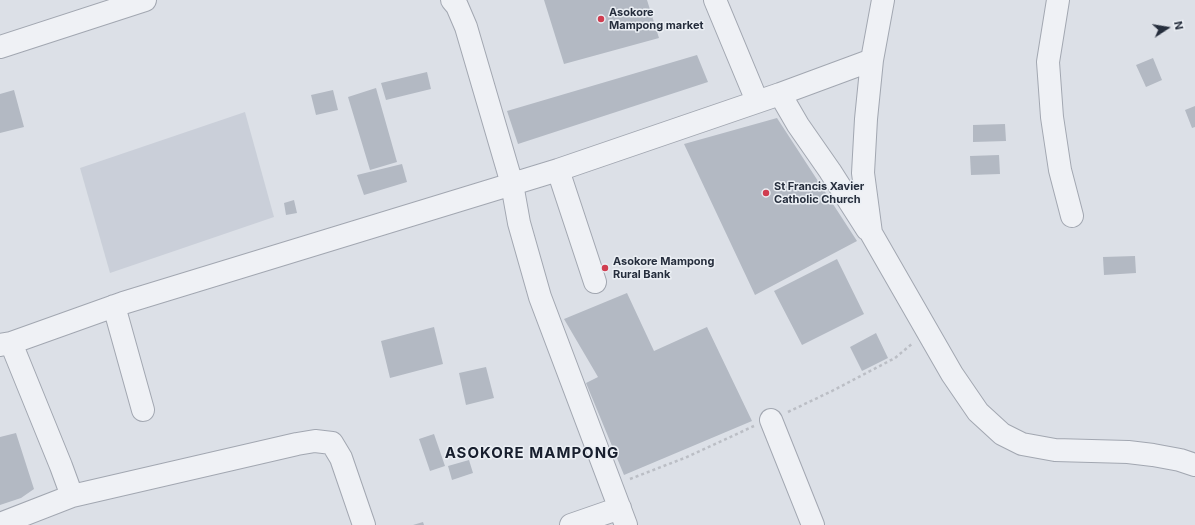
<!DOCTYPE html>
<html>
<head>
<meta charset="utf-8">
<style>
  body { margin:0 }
  #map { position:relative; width:1195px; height:525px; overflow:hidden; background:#dce0e7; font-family:Inter,sans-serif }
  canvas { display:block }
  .north { position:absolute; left:1147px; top:8px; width:40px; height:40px; -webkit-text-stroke:3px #ebeff4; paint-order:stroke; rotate:78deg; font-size:11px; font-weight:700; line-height:16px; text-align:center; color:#262e3d }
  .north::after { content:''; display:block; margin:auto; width:14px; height:18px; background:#262e3d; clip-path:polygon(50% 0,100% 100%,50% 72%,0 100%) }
</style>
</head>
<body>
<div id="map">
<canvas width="1195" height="525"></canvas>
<div class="north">N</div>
</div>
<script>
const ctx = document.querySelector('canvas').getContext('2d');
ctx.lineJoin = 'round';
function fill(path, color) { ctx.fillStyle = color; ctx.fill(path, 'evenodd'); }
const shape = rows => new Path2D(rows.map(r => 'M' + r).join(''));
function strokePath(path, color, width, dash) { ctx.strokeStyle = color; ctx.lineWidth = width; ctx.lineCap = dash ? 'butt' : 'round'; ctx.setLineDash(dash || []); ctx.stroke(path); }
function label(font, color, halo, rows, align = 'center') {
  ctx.font = font + ' Inter,sans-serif'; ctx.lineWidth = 3; ctx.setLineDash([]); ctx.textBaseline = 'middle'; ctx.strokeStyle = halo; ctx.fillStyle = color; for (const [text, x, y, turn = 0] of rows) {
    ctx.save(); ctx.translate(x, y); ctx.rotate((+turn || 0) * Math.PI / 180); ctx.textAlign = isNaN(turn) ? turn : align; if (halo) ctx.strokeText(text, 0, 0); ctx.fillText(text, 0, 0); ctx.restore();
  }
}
const built = shape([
  [245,112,274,217,110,273,80,168]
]);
const building = shape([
  [544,0,647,0,659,38,564,64],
  [697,55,708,82,518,144,507,111],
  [1153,58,1162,80,1146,87,1136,65],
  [427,72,431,89,386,100,381,83],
  [376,88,397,162,370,170,348,97],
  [14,90,24,127,0,133,0,94],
  [333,90,338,110,316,115,311,95],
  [1195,106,1195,127,1192,128,1185,110],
  [777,118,857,241,755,295,684,144],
  [1005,124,1006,141,973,142,973,125],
  [999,155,1000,174,971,175,970,156],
  [402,164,407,182,364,195,357,175],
  [294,200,297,213,286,215,284,203],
  [1135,256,1136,273,1104,275,1103,257],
  [837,259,864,314,802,345,774,291],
  [627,293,654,351,707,327,752,421,624,475,586,383,598,377,564,319],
  [434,327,443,364,390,378,381,341],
  [876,333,888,358,862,371,850,347],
  [486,367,494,398,466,405,459,373],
  [16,433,34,489,21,498,0,505,0,437],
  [434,434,445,466,430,471,419,439],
  [469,460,473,473,452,480,448,466],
  [423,522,424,525,413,525]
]);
const path = shape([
  [788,412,832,391,895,358,913,343],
  [630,479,687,457,754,426]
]);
const minor = shape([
  [452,0,457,6,466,27,512,184,519,223,540,297,626,525],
  [715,0,757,101],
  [883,0,872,60,866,119,863,173,871,233,952,374,978,412,1002,434,1022,444,1055,450,1128,452,1153,455,1180,460,1195,465],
  [1058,0,1048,62,1052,117,1060,170,1072,216],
  [0,47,145,0],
  [780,94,798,125,830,171,867,229],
  [558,170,595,282],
  [114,306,143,410],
  [11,343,61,466,72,496],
  [0,345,11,343,123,303,558,170,780,94,872,60],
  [771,420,813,525],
  [0,524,72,496,297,444,315,441,332,443,341,458,364,525],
  [571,525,620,508]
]);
const markers = [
  [601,19,4,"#d03d50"],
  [766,193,4,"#d03d50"],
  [605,268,4,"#d03d50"]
];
const poiNames = [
  ["Asokore",609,13],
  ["Mampong market",609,26],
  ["St Francis Xavier",774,187],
  ["Catholic Church",774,200],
  ["Asokore Mampong",613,262],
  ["Rural Bank",613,275]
];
const districtNames = [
  ["ASOKORE MAMPONG",532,453]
];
fill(built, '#cacfd9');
fill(building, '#b3b9c3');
strokePath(minor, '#a2a7b1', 24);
strokePath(path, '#bbbec5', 2.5, [3, 3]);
strokePath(minor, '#eff1f5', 22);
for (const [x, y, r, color] of markers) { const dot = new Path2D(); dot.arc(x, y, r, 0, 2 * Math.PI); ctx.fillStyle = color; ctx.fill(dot); strokePath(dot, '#ebeff4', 1.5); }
label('bold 11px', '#262e3d', '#ebeff4', poiNames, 'left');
ctx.letterSpacing = '1px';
label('bold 15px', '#181f2e', '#ebeff4', districtNames);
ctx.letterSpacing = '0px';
</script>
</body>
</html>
